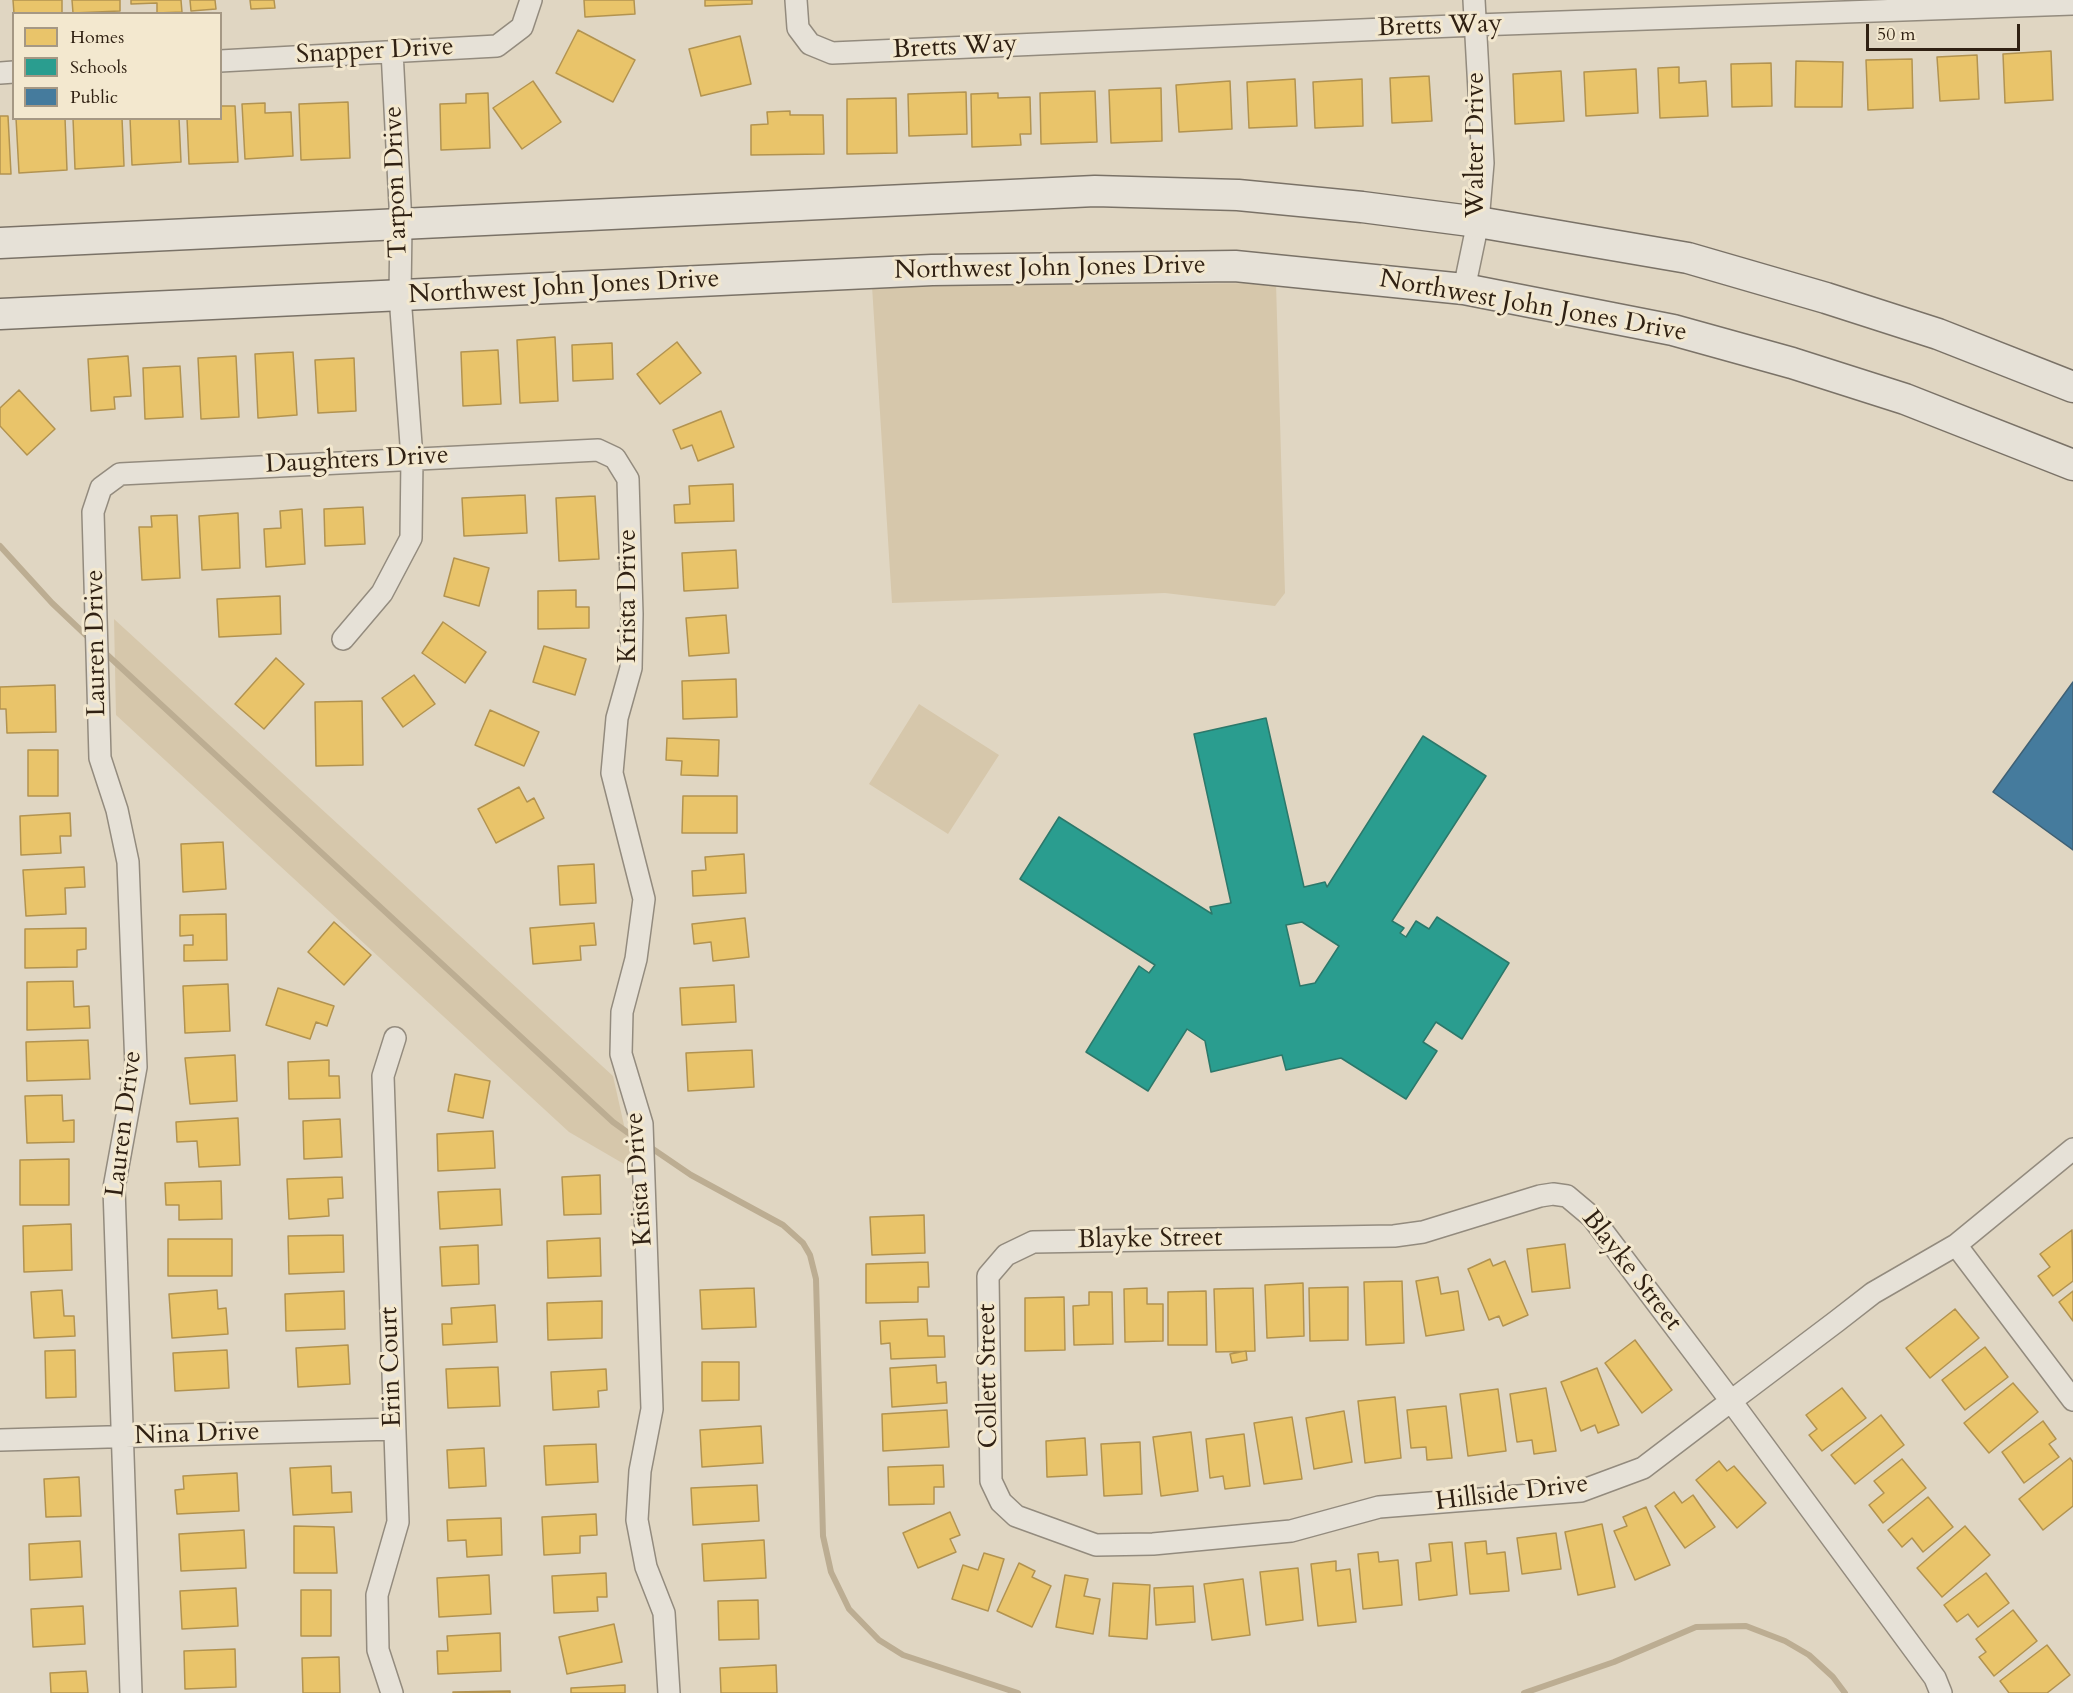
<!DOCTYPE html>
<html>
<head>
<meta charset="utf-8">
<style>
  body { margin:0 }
  #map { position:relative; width:2073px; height:1693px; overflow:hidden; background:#e0d6c2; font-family:Cardo,serif }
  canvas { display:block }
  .legend { position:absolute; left:12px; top:12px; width:210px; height:108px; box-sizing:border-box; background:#f3e8cf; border:2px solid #a59884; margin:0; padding:8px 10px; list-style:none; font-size:18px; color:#302113 }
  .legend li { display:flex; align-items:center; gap:12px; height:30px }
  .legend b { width:30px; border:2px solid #a59884 }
  .scale { position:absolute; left:1866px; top:24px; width:154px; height:27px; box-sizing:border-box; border:3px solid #302113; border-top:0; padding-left:8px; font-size:18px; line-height:21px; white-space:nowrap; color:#302113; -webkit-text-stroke:4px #f3e8cf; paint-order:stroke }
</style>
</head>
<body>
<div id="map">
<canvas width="2073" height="1693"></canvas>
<ul class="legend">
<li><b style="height:16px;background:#e9c46a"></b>Homes</li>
<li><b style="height:16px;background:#2a9d8f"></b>Schools</li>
<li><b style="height:16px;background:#457b9d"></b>Public</li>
</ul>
<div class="scale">50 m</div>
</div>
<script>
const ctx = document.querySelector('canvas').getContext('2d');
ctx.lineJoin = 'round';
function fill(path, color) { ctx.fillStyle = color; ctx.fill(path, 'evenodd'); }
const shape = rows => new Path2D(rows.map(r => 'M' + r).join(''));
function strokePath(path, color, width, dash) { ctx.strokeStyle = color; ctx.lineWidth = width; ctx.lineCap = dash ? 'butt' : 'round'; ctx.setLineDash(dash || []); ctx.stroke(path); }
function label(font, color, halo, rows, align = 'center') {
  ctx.font = font + ' Cardo,serif'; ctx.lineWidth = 6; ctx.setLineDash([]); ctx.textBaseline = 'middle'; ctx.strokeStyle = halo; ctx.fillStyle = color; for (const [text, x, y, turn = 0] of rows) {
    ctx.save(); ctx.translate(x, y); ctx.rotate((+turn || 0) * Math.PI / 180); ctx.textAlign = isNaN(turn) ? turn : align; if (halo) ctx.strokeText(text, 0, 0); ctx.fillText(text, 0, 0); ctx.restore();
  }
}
const green = shape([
  [1276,283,1285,593,1275,606,1165,593,892,603,872,286],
  [114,619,613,1076,630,1152,624,1164,569,1132,116,715],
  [919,704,999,755,948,834,869,784]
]);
const homes = shape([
  [13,0,62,0,62,14,14,14,13,0],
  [72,0,120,0,120,11,73,13,72,0],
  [131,0,181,0,182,12,157,13,157,3,131,4,131,0],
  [190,0,215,0,216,9,191,11,190,0],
  [250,0,274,0,275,8,251,9,250,0],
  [584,0,634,0,635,14,585,17,584,0],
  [705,0,752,0,752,4,705,6,705,0],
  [578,30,635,60,613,102,556,73,578,30],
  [740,36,751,84,701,96,689,49,740,36],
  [2051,51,2053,100,2005,103,2003,54,2051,51],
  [1977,55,1979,99,1940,101,1937,57,1977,55],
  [1912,59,1913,108,1868,110,1866,60,1912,59],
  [1796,61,1843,62,1842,107,1795,107,1796,61],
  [1771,63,1772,106,1732,107,1731,64,1771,63],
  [1679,67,1679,83,1706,81,1708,116,1660,118,1658,68,1679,67],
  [1636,69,1638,113,1586,116,1584,72,1636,69],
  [1561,71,1564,121,1515,124,1513,74,1561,71],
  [1429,76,1432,121,1392,123,1390,78,1429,76],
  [1295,79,1297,126,1249,128,1247,82,1295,79],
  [1362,79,1363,126,1315,128,1313,82,1362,79],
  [533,81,561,122,522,149,493,108,533,81],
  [1230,81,1232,129,1179,132,1176,85,1230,81],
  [1161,88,1162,141,1111,143,1109,90,1161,88],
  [1095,91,1097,142,1041,144,1040,93,1095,91],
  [966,92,967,134,909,136,908,94,966,92],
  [488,93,490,148,441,150,440,104,466,103,466,94,488,93],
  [998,93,998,98,1030,97,1031,134,1020,134,1021,145,972,147,971,94,998,93],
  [896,98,897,153,847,154,847,99,896,98],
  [348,102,350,158,301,160,299,104,348,102],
  [265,103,265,113,291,112,293,156,245,159,242,104,265,103],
  [220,106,235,106,238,162,189,164,187,118,220,118,220,106],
  [790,111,790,115,823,115,824,154,751,155,751,125,768,124,767,112,790,111],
  [0,116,8,116,11,174,0,174,0,116],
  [16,118,65,118,67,170,19,173,16,118],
  [73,118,122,118,124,166,75,169,73,118],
  [130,118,179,118,181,162,132,165,130,118],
  [555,337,558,401,520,403,517,340,555,337],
  [677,342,701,373,660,404,637,374,677,342],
  [612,343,613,379,573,381,572,345,612,343],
  [498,350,501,404,463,406,461,352,498,350],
  [293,352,297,415,258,418,255,354,293,352],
  [128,356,131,396,114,397,115,409,91,411,88,359,128,356],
  [236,356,239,417,201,419,198,358,236,356],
  [354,358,356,411,318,413,315,360,354,358],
  [180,366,183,417,145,419,143,368,180,366],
  [19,390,55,429,27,455,0,426,0,408,19,390],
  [721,411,734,447,698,461,692,445,681,449,673,430,721,411],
  [733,484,734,521,675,523,674,505,690,504,689,486,733,484],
  [525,495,527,533,464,536,462,498,525,495],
  [595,496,599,559,559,561,556,498,595,496],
  [363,507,365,544,325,546,324,509,363,507],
  [302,509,305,564,266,567,264,529,281,528,280,511,302,509],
  [238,513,240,568,202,570,199,516,238,513],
  [177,515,180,578,142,580,139,527,152,527,151,516,177,515],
  [736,550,738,588,684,591,682,553,736,550],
  [454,558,489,568,479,606,444,596,454,558],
  [576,590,576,607,589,607,589,628,538,629,538,591,576,590],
  [280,596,281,634,219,637,217,599,280,596],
  [726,615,729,653,689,656,686,618,726,615],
  [443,622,486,652,465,683,422,653,443,622],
  [544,646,586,659,575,695,533,682,544,646],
  [276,658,304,684,264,729,235,704,276,658],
  [414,675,435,704,403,727,382,698,414,675],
  [736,679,737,717,683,719,682,681,736,679],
  [55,685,56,732,7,733,6,709,0,709,0,687,55,685],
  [362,701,363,765,316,766,315,702,362,701],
  [490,710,539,732,524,766,475,745,490,710],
  [667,738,719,740,718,776,681,775,682,761,666,760,667,738],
  [28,750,58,750,58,796,28,796,28,750],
  [519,787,527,802,534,798,544,818,496,843,478,809,519,787],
  [683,796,737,796,737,833,682,833,683,796],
  [70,813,71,836,60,836,61,853,21,855,20,816,70,813],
  [223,842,226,889,183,892,181,844,223,842],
  [744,854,746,893,693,896,692,871,706,870,705,857,744,854],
  [594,864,596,903,560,905,558,866,594,864],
  [84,867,85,887,65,888,66,914,26,916,23,870,84,867],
  [226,914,227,960,184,961,184,945,193,945,193,935,180,936,180,915,226,914],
  [745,918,749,957,713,961,711,942,694,944,692,924,745,918],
  [334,922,371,955,344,985,308,952,334,922],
  [594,923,596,945,580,946,581,960,533,964,530,928,594,923],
  [86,928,86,949,77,950,77,967,25,968,25,929,86,928],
  [73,981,74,1007,89,1006,90,1028,27,1030,27,982,73,981],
  [228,984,230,1031,185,1033,183,986,228,984],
  [734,985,736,1022,682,1025,680,988,734,985],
  [278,988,334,1006,327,1026,316,1022,310,1039,266,1025,278,988],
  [88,1040,90,1079,27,1081,26,1042,88,1040],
  [752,1050,754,1087,688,1091,686,1053,752,1050],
  [235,1055,237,1101,190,1104,185,1058,235,1055],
  [329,1060,329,1076,339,1076,340,1098,289,1099,288,1062,329,1060],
  [455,1074,490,1081,483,1118,448,1111,455,1074],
  [62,1095,63,1121,74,1120,74,1142,27,1143,25,1096,62,1095],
  [238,1118,240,1165,199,1167,197,1141,177,1142,176,1122,238,1118],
  [340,1119,342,1157,304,1159,303,1121,340,1119],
  [493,1131,495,1168,438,1171,437,1134,493,1131],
  [69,1159,69,1205,20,1205,20,1160,69,1159],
  [600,1175,601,1214,564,1215,562,1177,600,1175],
  [342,1177,343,1198,328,1199,329,1216,289,1219,287,1179,342,1177],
  [221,1181,222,1219,179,1220,179,1205,166,1205,165,1183,221,1181],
  [500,1189,502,1225,440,1229,438,1192,500,1189],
  [924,1215,925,1253,872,1255,870,1217,924,1215],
  [71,1224,72,1270,24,1272,23,1226,71,1224],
  [2072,1230,2073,1281,2053,1296,2038,1276,2050,1267,2040,1254,2072,1230],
  [343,1235,344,1272,289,1274,288,1236,343,1235],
  [600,1238,601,1276,548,1278,547,1241,600,1238],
  [168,1239,232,1239,232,1276,168,1276,168,1239],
  [1565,1244,1570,1288,1532,1292,1527,1249,1565,1244],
  [478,1245,479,1284,442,1286,440,1247,478,1245],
  [1490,1259,1493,1266,1505,1261,1528,1315,1503,1326,1499,1316,1489,1320,1468,1269,1490,1259],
  [928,1262,929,1287,918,1287,918,1302,866,1303,866,1264,928,1262],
  [1438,1277,1441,1294,1458,1291,1464,1330,1426,1336,1416,1281,1438,1277],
  [1402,1281,1404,1343,1366,1345,1364,1282,1402,1281],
  [1303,1283,1304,1336,1267,1338,1265,1285,1303,1283],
  [1348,1287,1348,1340,1310,1341,1309,1288,1348,1287],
  [754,1288,756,1327,702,1329,700,1290,754,1288],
  [1147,1288,1147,1304,1163,1304,1163,1341,1125,1342,1124,1289,1147,1288],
  [1253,1288,1255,1351,1216,1352,1214,1289,1253,1288],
  [62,1290,64,1316,74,1316,75,1336,34,1338,31,1292,62,1290],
  [217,1290,218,1309,226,1308,228,1334,172,1338,169,1294,217,1290],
  [344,1291,345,1329,286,1331,285,1294,344,1291],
  [1206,1291,1207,1345,1168,1345,1168,1292,1206,1291],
  [2073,1291,2073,1321,2059,1302,2073,1291],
  [1089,1292,1112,1292,1113,1344,1074,1345,1073,1306,1089,1305,1089,1292],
  [1064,1297,1065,1350,1025,1351,1025,1298,1064,1297],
  [602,1301,602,1338,548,1340,547,1303,602,1301],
  [495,1305,497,1342,443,1345,442,1324,452,1324,451,1308,495,1305],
  [1955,1309,1979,1338,1930,1378,1906,1348,1955,1309],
  [927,1319,928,1336,944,1336,945,1357,891,1359,890,1343,881,1344,880,1321,927,1319],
  [1635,1340,1672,1390,1642,1413,1605,1363,1635,1340],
  [348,1345,350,1384,298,1387,296,1348,348,1345],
  [1985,1347,2008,1377,1965,1410,1942,1380,1985,1347],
  [75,1350,76,1397,46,1398,45,1351,75,1350],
  [227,1350,229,1388,175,1391,173,1353,227,1350],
  [1246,1351,1247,1360,1232,1363,1230,1354,1246,1351],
  [702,1362,739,1362,739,1400,702,1401,702,1362],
  [936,1365,937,1383,946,1382,947,1403,892,1407,890,1368,936,1365],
  [498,1367,500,1406,448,1408,446,1369,498,1367],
  [1597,1368,1619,1425,1598,1433,1595,1425,1581,1431,1561,1382,1597,1368],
  [606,1369,607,1390,598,1391,599,1407,553,1410,551,1372,606,1369],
  [2013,1383,2038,1412,1989,1453,1964,1423,2013,1383],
  [1546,1388,1556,1451,1534,1454,1532,1440,1517,1442,1510,1394,1546,1388],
  [1842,1388,1866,1418,1822,1451,1809,1435,1817,1429,1806,1415,1842,1388],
  [1498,1389,1506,1451,1468,1456,1460,1394,1498,1389],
  [1395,1397,1401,1458,1365,1463,1358,1401,1395,1397],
  [1446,1406,1452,1458,1427,1460,1426,1447,1411,1448,1407,1410,1446,1406],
  [947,1410,949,1447,883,1451,882,1414,947,1410],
  [1344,1411,1352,1462,1314,1469,1306,1418,1344,1411],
  [1881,1415,1904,1445,1855,1484,1831,1455,1881,1415],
  [1292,1417,1302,1479,1264,1484,1254,1423,1292,1417],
  [2043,1421,2056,1439,2049,1444,2059,1457,2024,1483,2002,1452,2043,1421],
  [761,1426,763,1463,702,1467,700,1430,761,1426],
  [1191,1432,1198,1491,1161,1496,1153,1437,1191,1432],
  [1244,1434,1250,1486,1225,1489,1223,1476,1210,1478,1206,1439,1244,1434],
  [1085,1438,1087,1475,1047,1477,1046,1441,1085,1438],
  [1140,1442,1142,1494,1104,1496,1101,1444,1140,1442],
  [596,1444,598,1482,546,1485,544,1446,596,1444],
  [484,1448,486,1486,449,1488,447,1450,484,1448],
  [2070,1458,2073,1462,2073,1506,2043,1530,2019,1499,2070,1458],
  [1902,1459,1926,1488,1883,1523,1869,1505,1884,1493,1874,1481,1902,1459],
  [1719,1461,1727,1471,1734,1466,1766,1503,1737,1528,1696,1480,1719,1461],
  [943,1465,944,1487,934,1487,934,1504,889,1505,888,1467,943,1465],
  [331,1466,332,1493,351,1492,352,1512,293,1515,290,1468,331,1466],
  [237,1473,239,1511,177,1514,175,1490,184,1489,183,1476,237,1473],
  [79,1477,81,1516,46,1517,44,1479,79,1477],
  [757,1485,759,1521,693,1525,691,1488,757,1485],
  [1674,1492,1682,1503,1693,1495,1715,1527,1685,1548,1655,1506,1674,1492],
  [1928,1497,1953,1527,1923,1552,1912,1538,1902,1547,1888,1530,1928,1497],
  [1646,1507,1670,1565,1635,1580,1614,1531,1627,1526,1623,1517,1646,1507],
  [950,1512,960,1535,950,1539,956,1552,918,1568,903,1533,950,1512],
  [596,1514,597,1535,580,1536,580,1553,544,1555,542,1517,596,1514],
  [501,1518,502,1555,467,1557,466,1540,448,1541,447,1520,501,1518],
  [1602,1524,1615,1587,1578,1595,1565,1532,1602,1524],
  [294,1526,334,1527,337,1573,294,1573,294,1526],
  [1965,1526,1990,1555,1942,1597,1917,1568,1965,1526],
  [244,1530,246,1568,181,1571,179,1534,244,1530],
  [1556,1533,1561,1569,1522,1574,1517,1538,1556,1533],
  [764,1540,766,1578,704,1581,702,1544,764,1540],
  [80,1541,82,1577,30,1580,29,1544,80,1541],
  [1486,1541,1487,1554,1505,1552,1509,1591,1470,1594,1465,1543,1486,1541],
  [1452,1542,1457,1595,1419,1600,1416,1563,1431,1561,1429,1544,1452,1542],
  [1378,1552,1379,1562,1398,1560,1402,1605,1363,1609,1358,1554,1378,1552],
  [984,1553,1004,1559,988,1611,952,1599,963,1565,978,1570,984,1553],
  [1336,1561,1336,1571,1350,1569,1356,1622,1318,1626,1311,1564,1336,1561],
  [1019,1563,1035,1571,1032,1577,1051,1586,1032,1627,997,1611,1019,1563],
  [1298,1568,1303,1620,1266,1625,1260,1572,1298,1568],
  [606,1573,607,1597,597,1597,598,1611,554,1613,552,1576,606,1573],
  [1986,1573,2009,1603,1978,1627,1968,1614,1957,1622,1944,1605,1986,1573],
  [489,1575,491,1614,439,1617,437,1578,489,1575],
  [1065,1575,1088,1579,1084,1596,1100,1599,1093,1634,1056,1627,1065,1575],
  [1243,1579,1250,1635,1212,1640,1204,1584,1243,1579],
  [1113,1583,1150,1585,1147,1639,1109,1636,1113,1583],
  [1193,1586,1195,1622,1156,1625,1154,1588,1193,1586],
  [236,1588,238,1626,182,1629,180,1591,236,1588],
  [301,1590,331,1590,331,1636,301,1636,301,1590],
  [758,1600,759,1639,719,1640,718,1601,758,1600],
  [83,1606,85,1644,33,1647,31,1609,83,1606],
  [2013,1610,2037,1641,1994,1676,1979,1657,1986,1652,1976,1639,2013,1610],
  [614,1624,622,1662,567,1674,559,1637,614,1624],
  [500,1633,501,1671,438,1674,437,1651,448,1651,447,1636,500,1633],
  [2047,1645,2070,1675,2047,1693,2009,1693,2000,1681,2047,1645],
  [235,1649,236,1687,185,1689,184,1651,235,1649],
  [339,1657,340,1693,303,1693,302,1658,339,1657],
  [776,1665,777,1693,721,1693,720,1668,776,1665],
  [86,1671,88,1693,51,1693,50,1673,86,1671],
  [625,1685,625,1693,571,1693,571,1688,625,1685],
  [510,1691,510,1693,453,1693,453,1692,510,1691]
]);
const schools = shape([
  [1266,718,1304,887,1325,882,1327,887,1423,736,1486,776,1392,921,1404,928,1400,933,1406,937,1416,921,1429,929,1437,917,1509,963,1462,1039,1436,1022,1423,1042,1437,1051,1406,1099,1341,1058,1286,1070,1282,1055,1211,1072,1205,1041,1187,1029,1148,1091,1086,1052,1139,966,1149,973,1155,965,1020,879,1059,817,1212,914,1210,907,1231,903,1194,734,1266,718],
  [1302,922,1339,946,1315,983,1300,986,1286,925,1302,922]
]);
const public = shape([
  [2073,682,2073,850,1993,792,2073,682]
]);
const stream = shape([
  [0,546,52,603,91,640],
  [103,651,613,1122,638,1140],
  [647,1145,691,1175,783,1225,803,1243,810,1255,816,1279,823,1536,831,1572,849,1609,879,1640,903,1655,1018,1693],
  [1524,1693,1614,1662,1696,1627,1746,1626,1785,1641,1809,1655,1833,1677,1845,1693]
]);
const minor = shape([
  [796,0,798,28,810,44,832,53,1476,25,2073,4],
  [220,61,497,46,522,27,531,0],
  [0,73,14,72],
  [1464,289,1478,222,1483,163,1474,0],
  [343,639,382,593,411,538,412,458,400,296,401,224,392,51],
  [1956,1245,2073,1400],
  [0,1440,394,1429],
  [131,1693,114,1188,136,1067,128,862,117,810,100,758,93,512,101,488,120,474,598,450,615,458,628,479,632,614,631,668,617,718,612,773,644,899,636,959,622,1012,621,1054,642,1124,652,1409,640,1471,637,1520,646,1567,664,1613,669,1693],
  [392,1693,378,1650,377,1595,398,1522,383,1076,395,1038],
  [1941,1693,1935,1678,1731,1401,1592,1217,1567,1196,1553,1194,1540,1196,1423,1232,1394,1236,1033,1242,1006,1255,988,1276,991,1481,1001,1502,1016,1516,1096,1545,1153,1544,1291,1531,1379,1507,1581,1491,1643,1468,1731,1401,1747,1389,1837,1321,1873,1293,1956,1245,2073,1149]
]);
const secondary = shape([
  [0,243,1095,191,1238,195,1362,207,1478,222,1688,258,1826,298,1938,334,2073,387],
  [0,314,932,270,1235,266,1464,289,1673,330,1792,363,1905,399,2073,465]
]);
const streetNames = [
  ["Bretts Way",1440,27,-2],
  ["Bretts Way",955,48,-3],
  ["Snapper Drive",375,52,-3],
  ["Walter Drive",1477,145,-90],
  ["Tarpon Drive",397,182,-92],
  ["Northwest John Jones Drive",1050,269,-1],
  ["Northwest John Jones Drive",564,288,-3],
  ["Northwest John Jones Drive",1533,307,10],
  ["Daughters Drive",357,461,-3],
  ["Krista Drive",629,596,-90],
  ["Lauren Drive",97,643,-91],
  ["Lauren Drive",125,1124,-83],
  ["Krista Drive",640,1179,-94],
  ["Blayke Street",1150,1240,-1],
  ["Blayke Street",1631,1271,52],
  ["Erin Court",392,1367,-92],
  ["Collett Street",989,1376,-91],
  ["Nina Drive",197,1435,-2],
  ["Hillside Drive",1512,1494,-7]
];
fill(green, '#d6c7ab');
fill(homes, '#e9c46a');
strokePath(homes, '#b29350', 1.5);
fill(schools, '#2a9d8f');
strokePath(schools, '#2c786a', 1.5);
fill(public, '#457b9d');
strokePath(public, '#3f6074', 1.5);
strokePath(stream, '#bcad92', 6);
strokePath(minor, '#938b7e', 24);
strokePath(secondary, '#7a7267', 33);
strokePath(minor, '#e6e1d7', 21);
strokePath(secondary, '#e6e1d7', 30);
label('26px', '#302113', '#f3e8cf', streetNames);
</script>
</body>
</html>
